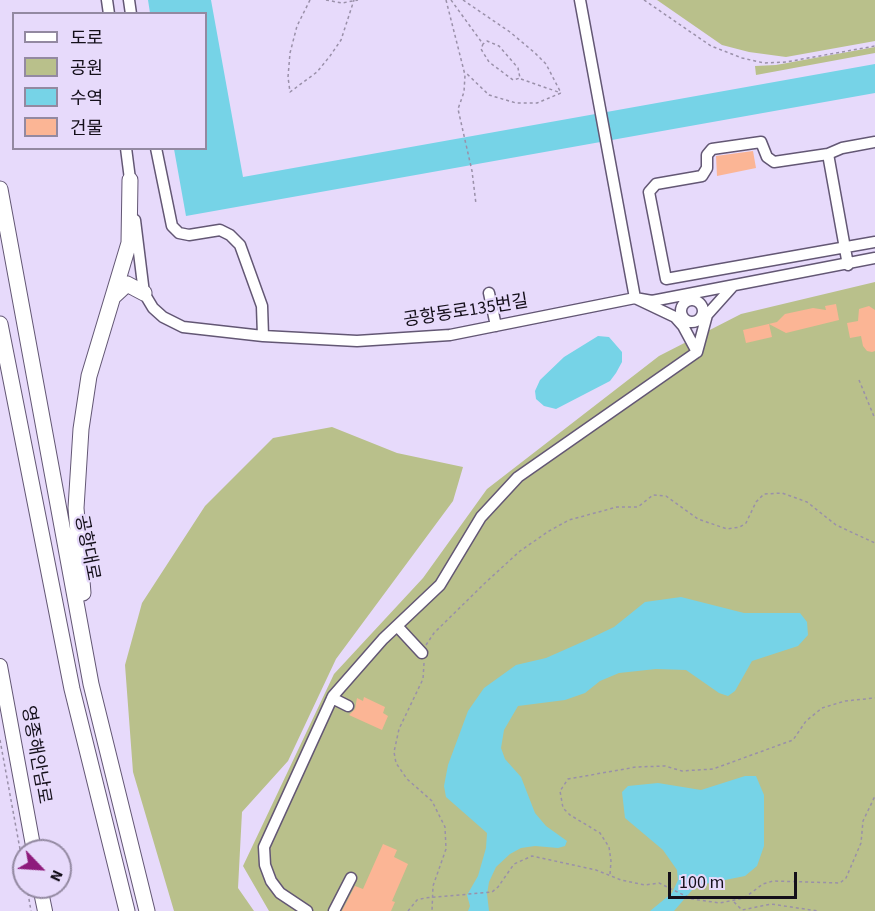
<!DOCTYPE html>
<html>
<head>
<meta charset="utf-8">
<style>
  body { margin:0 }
  #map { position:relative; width:875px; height:911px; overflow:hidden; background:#e7dafb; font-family:"Source Sans 3","Noto Sans KR",sans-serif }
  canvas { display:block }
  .legend { position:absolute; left:12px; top:12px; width:195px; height:138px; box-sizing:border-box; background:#e7dafb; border:2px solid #9389a1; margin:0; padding:8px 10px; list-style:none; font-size:18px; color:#140f1a }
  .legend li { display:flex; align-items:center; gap:12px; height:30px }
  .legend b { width:30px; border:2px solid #9389a1 }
  .north { position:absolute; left:12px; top:839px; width:60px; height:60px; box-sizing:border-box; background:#e7dafb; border:2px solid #9389a1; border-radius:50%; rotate:115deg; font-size:16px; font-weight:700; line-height:24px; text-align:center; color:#140f1a }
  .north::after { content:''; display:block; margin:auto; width:21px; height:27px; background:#8e1b7c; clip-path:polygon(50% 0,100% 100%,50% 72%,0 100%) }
  .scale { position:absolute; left:668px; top:872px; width:129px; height:27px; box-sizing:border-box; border:3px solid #140f1a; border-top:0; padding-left:8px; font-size:18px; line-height:21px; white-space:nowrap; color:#140f1a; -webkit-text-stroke:4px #e7dafb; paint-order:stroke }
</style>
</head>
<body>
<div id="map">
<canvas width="875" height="911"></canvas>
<ul class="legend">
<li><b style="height:8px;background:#fff"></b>도로</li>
<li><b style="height:16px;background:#b9c08b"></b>공원</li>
<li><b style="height:16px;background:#76d3e7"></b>수역</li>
<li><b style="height:16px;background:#fbb595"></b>건물</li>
</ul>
<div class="north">N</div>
<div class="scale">100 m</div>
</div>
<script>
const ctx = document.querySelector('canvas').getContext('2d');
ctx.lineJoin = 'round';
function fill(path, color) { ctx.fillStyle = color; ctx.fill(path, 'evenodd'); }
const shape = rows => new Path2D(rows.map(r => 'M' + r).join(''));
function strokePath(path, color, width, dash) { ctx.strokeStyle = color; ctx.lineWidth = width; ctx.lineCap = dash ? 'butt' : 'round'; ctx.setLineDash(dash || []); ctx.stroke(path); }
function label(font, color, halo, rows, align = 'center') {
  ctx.font = font + ' "Source Sans 3","Noto Sans KR",sans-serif'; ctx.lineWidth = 4.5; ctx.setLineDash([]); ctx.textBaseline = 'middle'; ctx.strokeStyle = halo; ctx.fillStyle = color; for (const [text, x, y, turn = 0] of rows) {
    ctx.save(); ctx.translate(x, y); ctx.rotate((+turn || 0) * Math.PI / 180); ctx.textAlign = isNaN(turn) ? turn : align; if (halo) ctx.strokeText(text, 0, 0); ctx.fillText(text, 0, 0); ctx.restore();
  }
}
const green = shape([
  [657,0,875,0,875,41,786,57,749,52,722,45],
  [875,47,875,53,756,75,755,66,776,65],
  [875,282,875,911,269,911,243,866,334,674,423,578,487,489,659,356,741,314],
  [332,427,397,453,463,467,453,501,336,659,288,761,242,812,238,888,254,911,174,911,133,772,125,665,142,603,205,506,273,438]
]);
const water = shape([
  [148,0,211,0,243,177,875,64,875,93,186,216,174,149,206,148,206,14,150,13],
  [598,336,609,337,622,352,622,362,616,373,610,381,556,409,544,406,536,399,535,391,540,380,564,357],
  [681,597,744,613,800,613,807,622,808,635,798,646,752,661,735,691,728,696,719,693,686,670,656,669,619,673,600,681,585,693,565,700,518,706,504,730,501,748,505,759,521,777,535,813,546,826,567,841,565,846,558,848,535,846,521,848,510,854,496,867,489,882,487,894,489,911,468,911,470,906,467,895,478,876,486,848,487,833,446,797,444,786,448,765,468,711,484,688,516,665,546,658,589,639,614,627,645,602],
  [745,776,756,776,764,795,764,846,757,866,745,876,705,884,693,889,674,911,650,911,672,893,678,880,677,870,663,850,625,818,622,792,628,786,658,783,701,790]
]);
const building = shape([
  [753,151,756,168,717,176,716,156],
  [836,304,839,320,786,333,769,324,772,337,746,343,743,330,777,322,785,314,813,308,826,310,825,306],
  [869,306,875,310,875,351,872,352,867,351,863,346,861,336,850,338,847,323,858,321,859,309],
  [364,697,385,707,383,713,388,716,382,730,349,715,355,709,357,698,363,701],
  [383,844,397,850,394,857,408,864,392,901,395,902,391,911,342,911,355,886,363,889]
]);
const path = shape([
  [310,0,297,26,290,53,288,77,290,92,317,72,330,56,341,40,354,0],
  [326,0,342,3,358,0],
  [446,0,465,75,464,92,458,109,472,171,476,204],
  [451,0,483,44,481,49,489,62,513,80,520,78,518,68,499,46,487,41,483,44],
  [463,0,510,32,535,53,546,64,561,93,537,103,516,103,489,95,465,72],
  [644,0,711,46,742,58,764,63,786,62,875,46],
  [521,79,561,93],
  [859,380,875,419],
  [426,645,434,633,485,583,520,551,549,531,569,520,617,507,638,507,653,495,666,496,698,519,727,529,740,527,746,523,756,502,764,494,782,493,807,502,836,525,875,543],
  [424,663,423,679,399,729,394,752,396,763,407,779,432,801,445,827,446,849,433,886,432,911],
  [0,740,24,871],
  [610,874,611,861,609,847,600,833,570,815,563,808,560,791,568,779,636,767,665,766,682,771,713,769,793,740,806,721,822,708,845,701,875,698],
  [27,887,31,911],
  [734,902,742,910,771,904,818,911],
  [408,911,417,900,425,898,492,892,498,887,514,864,532,856,596,870,621,880,645,885,659,883,692,899,720,903,744,898,763,884,773,881,840,883,846,878,861,843,863,821,875,796]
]);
const minor = shape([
  [107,0,109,14],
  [129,0,131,14],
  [580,0,635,298,675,317,683,326,697,352],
  [875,142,842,148,828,154,774,162,767,157,761,142,712,149,707,155,707,168,702,176,656,184,649,192,666,279,875,242],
  [126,148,131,187],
  [156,148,172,226,179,233,189,235,220,230,230,235,240,245,262,306,263,336],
  [828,154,848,265],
  [135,220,144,293,153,308,163,317,183,327,263,336,357,341,450,335,635,298,652,301,875,258],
  [489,293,496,326],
  '681 311a11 11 0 1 1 22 0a11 11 0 1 1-22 0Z',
  [397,626,422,653],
  [332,698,348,706],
  [307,911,280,893,271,881,265,865,264,847,333,696,383,639,440,585,481,517,518,477,697,352,707,315,733,286],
  [334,911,351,878]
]);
const major = shape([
  [0,666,34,851],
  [40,887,45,911]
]);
const highway = shape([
  [0,189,91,684,147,911],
  [114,296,127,284,144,293],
  [0,324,72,689,127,911],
  [83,593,76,508,81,429,89,376,129,243,130,180]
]);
const streetNames = [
  ["공항동로135번길",466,312,-9],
  ["공항대로",86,548,79],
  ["영종해안남로",35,755,80]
];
fill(green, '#b9c08b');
fill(water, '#76d3e7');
fill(building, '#fbb595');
strokePath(minor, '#635774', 13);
strokePath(major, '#635774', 16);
strokePath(highway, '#635774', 17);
strokePath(path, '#9a90a9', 1.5, [3, 3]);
strokePath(minor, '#fff', 10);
strokePath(major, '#fff', 14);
strokePath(highway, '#fff', 15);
label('18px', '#140f1a', '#e7dafb', streetNames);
</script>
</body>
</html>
